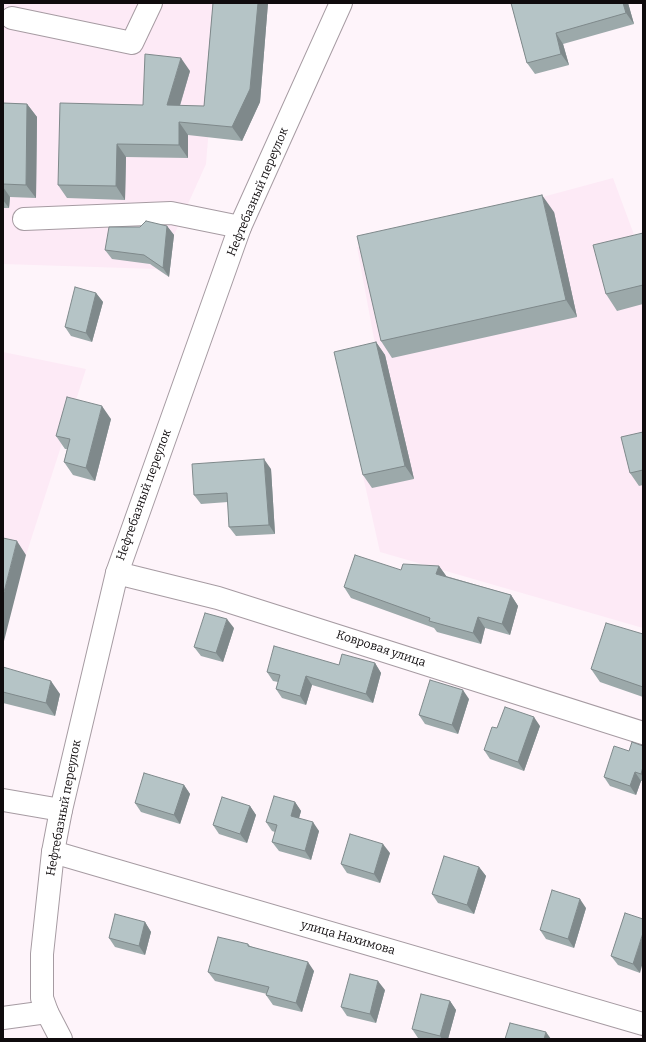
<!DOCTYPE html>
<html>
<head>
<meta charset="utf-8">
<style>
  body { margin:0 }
  #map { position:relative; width:646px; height:1042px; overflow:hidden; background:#fef4fa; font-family:Bitter,serif }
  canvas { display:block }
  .frame { position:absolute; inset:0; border:4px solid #0f0b0d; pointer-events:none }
</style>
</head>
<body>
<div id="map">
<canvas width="646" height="1042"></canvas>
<div class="frame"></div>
</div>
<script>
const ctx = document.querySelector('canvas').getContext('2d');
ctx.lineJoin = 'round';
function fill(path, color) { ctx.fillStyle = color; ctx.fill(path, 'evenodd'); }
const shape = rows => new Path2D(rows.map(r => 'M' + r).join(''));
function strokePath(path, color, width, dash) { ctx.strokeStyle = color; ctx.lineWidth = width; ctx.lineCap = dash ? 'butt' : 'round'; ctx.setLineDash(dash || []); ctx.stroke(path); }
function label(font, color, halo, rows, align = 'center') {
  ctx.font = font + ' Bitter,serif'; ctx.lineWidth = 4; ctx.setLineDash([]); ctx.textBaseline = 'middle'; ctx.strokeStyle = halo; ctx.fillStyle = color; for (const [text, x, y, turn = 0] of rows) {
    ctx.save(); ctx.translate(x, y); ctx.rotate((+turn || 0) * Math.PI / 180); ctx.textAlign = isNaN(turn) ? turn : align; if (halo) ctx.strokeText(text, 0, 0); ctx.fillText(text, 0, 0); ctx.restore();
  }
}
const built = shape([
  [3,3,219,3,206,164,174,235,169,277,156,269,3,264],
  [613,178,636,240,643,238,643,628,380,552,335,351,375,344,357,247],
  [3,352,86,369,26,555,3,556]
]);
const minor = shape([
  [12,18,132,43,151,3],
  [24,219,171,213,240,227],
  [117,573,218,598,643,733],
  [3,800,61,810],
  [53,852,643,1024],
  [3,1018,47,1012]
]);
const major = shape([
  [61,1039,47,1012,42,998,42,954,53,852,61,810,117,573,240,227,341,3]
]);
const wall = shape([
  [213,3,268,3,260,102,242,141,188,135,188,158,126,157,125,200,67,198,58,185,143,105,190,71,180,106,204,106],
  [511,3,628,3,634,24,563,44,569,65,535,74,527,63],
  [3,103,27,104,37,117,36,198,10,197,9,208,3,208],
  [554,212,577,317,392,358,381,341],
  [167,226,174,235,169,277,150,264,112,259,105,250,140,227],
  [643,233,643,304,617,311,606,294],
  [96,293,103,302,92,342,71,336,65,327],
  [376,342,385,355,414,479,372,488,363,475],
  [111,419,95,481,73,475,64,462,67,449,65,449,56,436],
  [643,432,643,485,639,486,630,473],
  [271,469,275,534,236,536,229,527,228,502,201,504,194,495],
  [439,566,446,576,511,595,518,606,510,635,485,628,481,644,437,632,434,628,351,598,344,587,401,570],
  [234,628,223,662,201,656,194,647],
  [643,634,643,697,600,682,591,669],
  [375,663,381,673,373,703,312,685,306,705,282,698,276,689,278,682,273,681,267,672,339,665],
  [3,667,60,694,55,716,3,703],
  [469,699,458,734,425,724,419,715],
  [540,726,524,771,490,759,484,750,497,728],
  [643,746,643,781,641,781,636,795,610,786,604,777,629,751],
  [184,785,190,794,180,824,141,812,135,803],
  [295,802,301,811,299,818,319,831,311,860,279,851,272,842,275,832,272,831,266,822],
  [250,806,256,815,247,843,219,834,213,825],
  [390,853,380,883,347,873,341,864],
  [479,867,486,876,474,914,438,903,432,894],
  [586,908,574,948,546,939,540,930],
  [625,913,640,973,618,965,611,956],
  [145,922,151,932,145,955,115,947,109,938],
  [248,944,250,946,314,971,302,1012,273,1005,266,995,267,994,215,981,208,972],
  [385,990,376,1023,347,1016,341,1007],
  [450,1001,456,1010,448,1039,422,1039,418,1038,412,1029]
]);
const shadedWall = shape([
  [258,3,268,3,260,102,242,141,232,127],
  [623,3,628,3,634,24,626,13],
  [556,33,563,44,569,65,561,54],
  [181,58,190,71,176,118,167,105],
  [27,104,37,117,36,198,26,185],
  [179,122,188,135,188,158,179,145],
  [117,144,126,157,125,200,116,186],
  [3,187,10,197,9,208,3,200],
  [542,195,554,212,577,317,566,300],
  [167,226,174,235,169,277,163,268],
  [96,293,103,302,92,342,86,333],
  [376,342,385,355,414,479,405,466],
  [102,406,111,419,95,481,86,468],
  [264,459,271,469,275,534,269,525],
  [17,541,26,555,3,645,3,596],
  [439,566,447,577,436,574],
  [511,595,518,606,510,635,502,624],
  [478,617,485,628,481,644,473,633],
  [227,619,234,628,223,662,216,653],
  [375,663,381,673,373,703,366,694],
  [306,676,312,685,306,705,300,696],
  [51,681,60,694,55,716,46,703],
  [463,690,469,699,458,734,452,725],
  [534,717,540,726,524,771,518,762],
  [643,767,643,777,641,774],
  [635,772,641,781,636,795,630,786],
  [184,785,190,794,180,824,174,815],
  [295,802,301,811,297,825,291,816],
  [250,806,256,815,247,843,240,834],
  [313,822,319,831,311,860,305,851],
  [383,844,390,853,380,883,374,874],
  [479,867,486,876,474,914,467,905],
  [580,899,586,908,574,948,568,939],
  [145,922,151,932,145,955,139,946],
  [643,933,643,962,640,973,633,964],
  [308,962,314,971,302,1012,296,1003],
  [378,981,385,990,376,1023,370,1014],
  [450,1001,456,1010,448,1039,442,1039,440,1036],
  [546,1032,551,1039,544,1039]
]);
const building = shape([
  [213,3,258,3,250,89,232,127,179,122,179,145,117,144,116,186,58,185,60,103,143,105,145,54,181,58,167,105,204,106,213,3],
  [511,3,623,3,626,13,556,33,561,54,527,63,511,3],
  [3,103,27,104,26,185,3,184,3,103],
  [542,195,566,300,381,341,357,236,542,195],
  [146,221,167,226,163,268,144,255,105,250,109,227,140,227,146,221],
  [643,233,643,285,606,294,593,245,643,233],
  [75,287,96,293,86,333,65,327,75,287],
  [376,342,405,466,363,475,334,352,376,342],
  [67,397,102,406,86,468,64,462,70,439,56,436,67,397],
  [643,432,643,470,630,473,621,437,643,432],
  [264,459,269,525,229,527,227,493,194,495,192,464,264,459],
  [3,538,17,541,3,596,3,538],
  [355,555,401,570,403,564,439,566,436,574,511,595,502,624,478,617,473,633,429,621,430,618,344,587,355,555],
  [205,613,227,619,216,653,194,647,205,613],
  [606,623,643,634,643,687,591,669,606,623],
  [274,646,339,665,342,654,375,663,366,694,306,676,300,696,276,689,280,675,267,672,274,646],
  [3,667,51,681,46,703,3,692,3,667],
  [430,680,463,690,452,725,419,715,430,680],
  [505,707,534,717,518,762,484,750,492,727,497,728,505,707],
  [632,742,643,746,643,767,641,774,635,772,630,786,604,777,614,746,629,751,632,742],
  [144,773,184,785,174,815,135,803,144,773],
  [274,796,295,802,291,816,313,822,305,851,272,842,277,825,266,822,274,796],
  [222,797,250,806,240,834,213,825,222,797],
  [350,834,383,844,374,874,341,864,350,834],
  [444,856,479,867,467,905,432,894,444,856],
  [552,890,580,899,568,939,540,930,552,890],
  [625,913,643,919,643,933,633,964,611,956,625,913],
  [115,914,145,922,139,946,109,938,115,914],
  [218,937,248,944,248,946,308,962,296,1003,266,995,269,987,208,972,218,937],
  [350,974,378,981,370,1014,341,1007,350,974],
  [421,994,450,1001,440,1036,412,1029,421,994],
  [510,1023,546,1032,544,1039,505,1039,510,1023]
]);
const streetNames = [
  ["Нефтебазный переулок",258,192,-67],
  ["Нефтебазный переулок",144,495,-70],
  ["Ковровая улица",381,649,18],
  ["Нефтебазный переулок",64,808,-79],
  ["улица Нахимова",348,938,16]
];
fill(built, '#fdeaf6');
strokePath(minor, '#a69ba2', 24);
strokePath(major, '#a69ba2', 24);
strokePath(minor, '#fff', 22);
strokePath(major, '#fff', 22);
fill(wall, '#9ca9aa');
fill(shadedWall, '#7f898b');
fill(building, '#b5c4c6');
strokePath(building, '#7f898b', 1);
label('12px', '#0f0b0d', '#fff', streetNames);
</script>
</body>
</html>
